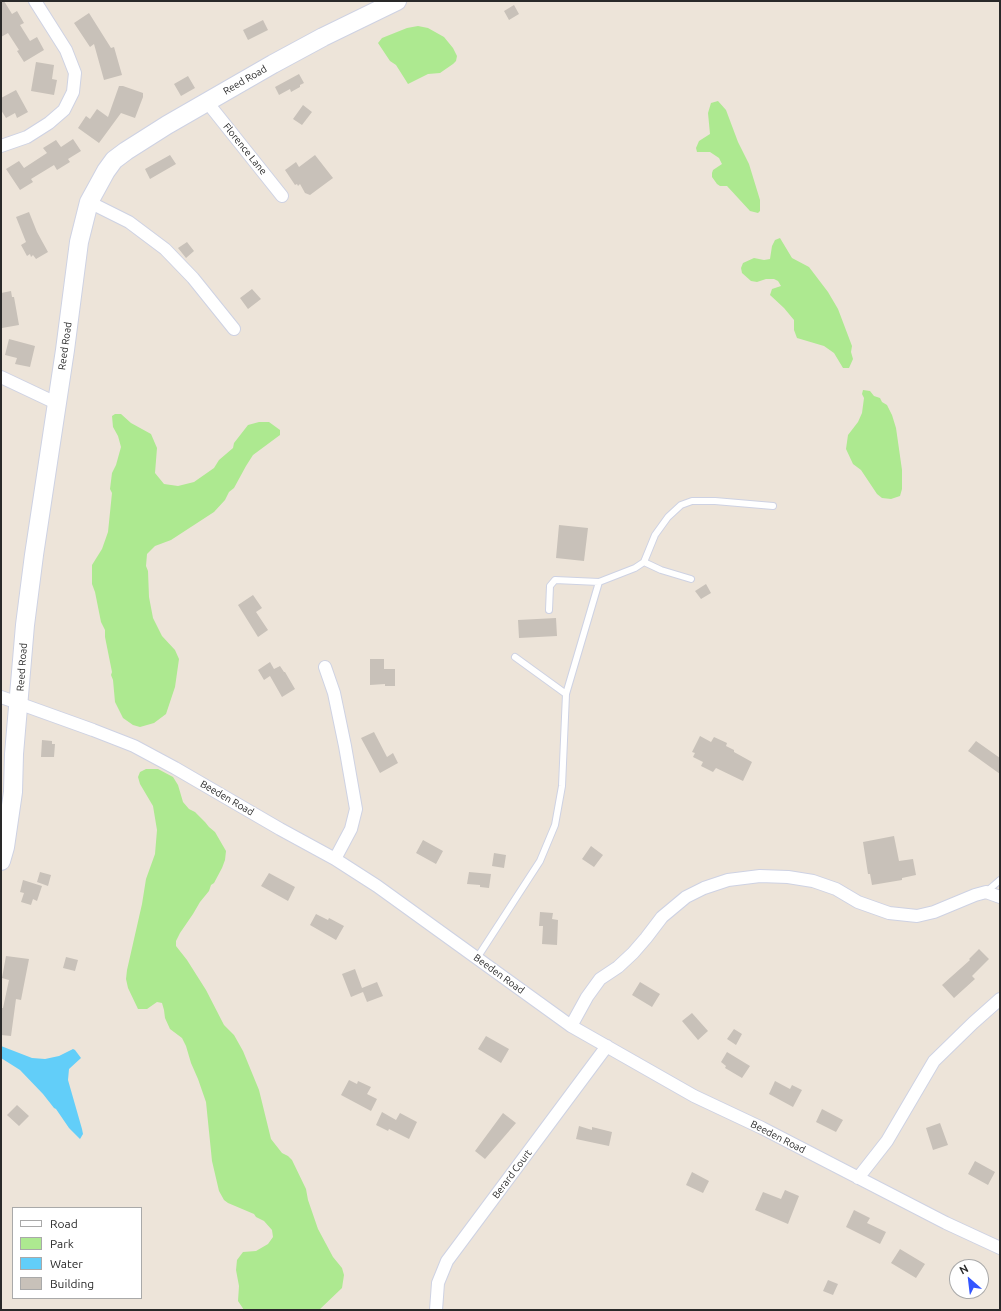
<!DOCTYPE html>
<html>
<head>
<meta charset="utf-8">
<style>
  body { margin:0 }
  #map { position:relative; width:1001px; height:1311px; overflow:hidden; background:#ede4d9; font-family:Ubuntu,sans-serif }
  canvas { display:block }
  .frame { position:absolute; inset:0; border:2px solid #292929; pointer-events:none }
  .legend { position:absolute; left:12px; top:1207px; width:130px; height:92px; box-sizing:border-box; background:#fff; border:1px solid #a9a9a9; margin:0; padding:5px 7px; list-style:none; font-size:12px; color:#292929 }
  .legend li { display:flex; align-items:center; gap:8px; height:20px }
  .legend b { width:20px; border:1px solid #a9a9a9 }
  .north { position:absolute; left:949px; top:1259px; width:40px; height:40px; box-sizing:border-box; background:#fff; border:1px solid #a9a9a9; border-radius:50%; rotate:332deg; font-size:11px; font-weight:700; line-height:16px; text-align:center; color:#292929 }
  .north::after { content:''; display:block; margin:auto; width:14px; height:18px; background:#3356ff; clip-path:polygon(50% 0,100% 100%,50% 72%,0 100%) }
</style>
</head>
<body>
<div id="map">
<canvas width="1001" height="1311"></canvas>
<div class="frame"></div>
<ul class="legend">
<li><b style="height:5px;background:#fff"></b>Road</li>
<li><b style="height:11px;background:#ade990"></b>Park</li>
<li><b style="height:11px;background:#62cef9"></b>Water</li>
<li><b style="height:11px;background:#c8c1b9"></b>Building</li>
</ul>
<div class="north">N</div>
</div>
<script>
const ctx = document.querySelector('canvas').getContext('2d');
ctx.lineJoin = 'round';
function fill(path, color) { ctx.fillStyle = color; ctx.fill(path, 'evenodd'); }
const shape = rows => new Path2D(rows.map(r => 'M' + r).join(''));
function strokePath(path, color, width, dash) { ctx.strokeStyle = color; ctx.lineWidth = width; ctx.lineCap = dash ? 'butt' : 'round'; ctx.setLineDash(dash || []); ctx.stroke(path); }
function label(font, color, halo, rows, align = 'center') {
  ctx.font = font + ' Ubuntu,sans-serif'; ctx.lineWidth = 3; ctx.setLineDash([]); ctx.textBaseline = 'middle'; ctx.strokeStyle = halo; ctx.fillStyle = color; for (const [text, x, y, turn = 0] of rows) {
    ctx.save(); ctx.translate(x, y); ctx.rotate((+turn || 0) * Math.PI / 180); ctx.textAlign = isNaN(turn) ? turn : align; if (halo) ctx.strokeText(text, 0, 0); ctx.fillText(text, 0, 0); ctx.restore();
  }
}
const green = shape([
  [418,26,428,28,444,37,453,48,457,56,456,61,453,64,440,73,428,74,408,84,396,65,390,61,378,43,382,38,407,28],
  [718,101,726,110,738,142,749,164,760,200,760,211,758,213,750,211,727,186,720,186,717,184,712,177,712,173,713,170,722,164,719,158,710,152,697,152,696,148,699,141,710,134,708,113,711,103],
  [780,238,792,258,809,267,828,292,838,309,852,346,851,352,853,359,849,368,843,368,834,353,824,346,797,338,794,330,794,320,784,308,770,295,772,289,781,286,778,281,774,279,766,279,757,282,751,281,742,273,741,268,743,263,754,258,764,260,770,259,772,246,775,240],
  [863,390,870,391,874,396,880,398,882,402,887,405,892,415,896,428,902,470,902,489,900,496,891,499,882,498,877,494,861,470,853,464,846,449,848,435,858,422,862,413,864,398,862,394],
  [115,414,121,414,131,423,151,434,157,448,155,473,164,484,178,486,194,482,214,468,219,460,233,448,234,443,248,425,259,422,269,422,280,430,280,435,253,455,246,466,234,488,229,492,225,500,214,512,171,540,155,546,147,554,146,566,148,571,149,597,153,618,162,636,175,650,179,659,175,687,166,714,154,723,140,727,133,725,123,718,115,702,113,680,111,675,112,672,105,637,105,630,101,622,95,592,92,584,92,565,102,549,108,532,112,493,110,489,112,473,116,465,121,447,118,436,113,427,112,416],
  [146,769,158,769,173,777,178,785,183,802,189,809,195,812,205,822,209,827,215,832,226,851,225,860,222,868,214,883,211,885,209,891,200,902,193,914,180,933,176,941,176,946,187,960,206,990,224,1025,234,1035,243,1051,259,1090,271,1139,282,1153,288,1156,292,1160,306,1189,308,1200,318,1229,333,1257,342,1268,344,1275,342,1288,319,1310,244,1310,238,1301,239,1286,236,1270,237,1260,243,1252,256,1251,268,1244,273,1237,272,1230,264,1221,256,1217,254,1214,228,1203,224,1200,219,1191,212,1161,206,1102,198,1079,191,1063,186,1046,182,1038,170,1029,165,1018,164,1010,162,1003,157,1002,147,1009,138,1009,128,988,126,979,127,970,142,904,146,879,155,854,157,830,153,806,140,784,138,777,140,772]
]);
const water = shape([
  [1,1046,32,1058,45,1059,59,1056,73,1049,75,1050,81,1058,69,1069,68,1080,82,1129,83,1134,80,1139,69,1128,56,1109,54,1108,43,1094,20,1070,1,1058]
]);
const building = shape([
  [1,1,4,1,12,14,17,11,24,23,20,25,30,41,37,37,44,50,24,62,17,51,19,50,8,33,1,37],
  [514,5,519,14,509,20,504,11],
  [89,13,111,48,114,47,122,75,104,80,94,44,90,47,74,23],
  [263,20,268,30,248,40,243,30],
  [36,62,54,65,52,79,57,80,54,95,31,91],
  [299,74,304,83,300,85,300,87,291,92,290,89,279,95,275,87],
  [188,76,195,88,181,96,174,84],
  [119,86,123,86,143,93,143,97,135,118,121,113,99,143,78,128,86,116,90,119,97,109,108,117],
  [16,90,28,112,17,118,15,113,6,118,1,110,1,98],
  [303,105,312,112,302,125,293,119],
  [73,139,81,151,68,159,70,162,57,170,54,165,31,179,33,182,20,190,6,169,19,161,24,168,47,153,43,148,56,140,61,147],
  [170,155,176,164,150,179,145,169],
  [315,155,333,178,310,195,305,193,300,184,298,186,297,184,295,185,285,170,296,162,299,167],
  [29,212,37,232,48,252,36,259,33,255,31,257,30,254,27,256,21,245,26,242,16,217],
  [187,242,194,251,186,258,178,248],
  [252,289,261,299,248,309,240,298],
  [11,291,12,297,14,297,19,325,2,328,1,293],
  [9,339,35,346,30,367,15,364,17,358,5,355],
  [559,525,588,528,584,561,556,558],
  [706,584,711,593,701,599,695,591],
  [253,595,262,608,256,612,268,630,258,637,238,605],
  [556,618,557,636,519,638,518,620],
  [370,659,384,659,384,669,395,669,395,686,385,686,385,684,370,685],
  [270,662,274,669,280,666,284,672,285,672,295,689,282,697,270,676,264,680,258,670],
  [374,732,387,757,393,753,398,763,380,773,361,738],
  [700,736,711,742,714,737,727,743,726,746,734,750,734,752,752,762,743,781,716,768,713,772,701,766,703,762,693,757,695,753,692,752],
  [42,740,52,741,52,744,55,744,54,757,41,757],
  [976,741,1000,758,1000,774,968,751],
  [894,836,899,861,913,859,916,875,902,878,902,880,872,885,870,874,868,874,863,842],
  [423,840,443,851,436,864,416,853],
  [591,846,603,855,594,867,582,859],
  [494,853,506,855,504,868,492,866],
  [40,872,51,875,48,886,37,882],
  [469,872,491,874,489,888,480,887,480,885,467,884],
  [269,873,295,887,288,901,261,886],
  [23,880,42,886,37,901,33,899,31,905,21,902,24,893,20,892],
  [540,912,553,913,552,919,558,920,557,945,542,944,543,926,539,926],
  [316,914,328,920,329,918,344,926,336,940,310,925],
  [979,949,989,959,972,976,975,979,954,998,942,985,970,960,969,959],
  [6,956,29,959,21,1000,16,999,11,1036,1,1035,1,1008,3,1008,9,980,2,978],
  [66,957,78,960,75,971,63,968],
  [355,969,362,988,377,982,383,996,367,1002,363,992,351,997,342,974],
  [640,982,660,994,652,1007,632,995],
  [692,1013,708,1031,698,1040,682,1021],
  [734,1029,742,1034,736,1045,727,1039],
  [486,1036,509,1049,501,1063,478,1049],
  [727,1052,750,1066,742,1078,725,1068,726,1066,721,1062],
  [349,1080,357,1084,358,1081,371,1087,367,1094,377,1099,371,1111,341,1095],
  [775,1081,790,1089,792,1085,802,1090,793,1107,769,1094],
  [17,1105,29,1116,19,1126,7,1115],
  [822,1109,843,1120,836,1132,816,1122],
  [382,1112,396,1120,400,1113,417,1122,409,1139,389,1129,388,1131,376,1125],
  [503,1113,516,1123,485,1159,475,1151],
  [940,1123,948,1145,933,1150,926,1128],
  [579,1126,592,1130,592,1127,612,1132,609,1146,576,1139],
  [975,1161,995,1172,988,1185,968,1174],
  [692,1172,709,1181,703,1193,686,1185],
  [785,1190,799,1196,788,1224,755,1210,763,1192,781,1199],
  [854,1210,870,1218,867,1223,886,1232,880,1244,846,1227],
  [900,1249,925,1264,916,1278,891,1263],
  [828,1280,838,1284,833,1295,823,1291]
]);
const lane = shape([
  [644,562,661,570,691,579],
  [599,582,635,568,644,562,655,535,668,517,681,505,692,501,715,501,773,506],
  [549,610,550,586,555,580,599,582,566,694],
  [986,892,1000,880],
  [477,958,540,861,555,825,562,786,566,694,515,657]
]);
const street = shape([
  [207,102,282,196],
  [1,146,27,137,49,123,64,110,73,92,75,73,66,50,35,1],
  [89,202,129,222,165,249,193,278,234,329],
  [1,377,56,403],
  [325,667,334,693,345,746,356,809,351,829,335,859],
  [1,697,93,730,134,746,175,768,280,829,335,859,377,886,571,1026,694,1096,762,1128,946,1223,1000,1248],
  [571,1026,587,997,600,979,618,967,633,953,646,938,662,917,686,897,704,888,728,880,760,876,788,877,813,881,836,889,858,902,889,913,917,916,934,912,975,895,986,892,1000,897],
  [858,1178,887,1141,934,1061,973,1023,1000,999],
  [436,1310,438,1283,447,1261,607,1046]
]);
const secondary = shape([
  [1,861,5,847,13,792,14,754,25,625,34,555,65,350,79,242,89,202,106,171,114,160,126,151,167,125,273,64,323,37,397,1]
]);
const streetNames = [
  ["Reed Road",245,80,-30],
  ["Florence Lane",245,149,51],
  ["Reed Road",65,346,-82],
  ["Reed Road",22,667,-86],
  ["Beeden Road",227,798,30],
  ["Beeden Road",499,974,36],
  ["Beeden Road",778,1137,27],
  ["Berard Court",512,1174,-53]
];
fill(green, '#ade990');
fill(water, '#62cef9');
fill(building, '#c8c1b9');
strokePath(lane, '#ced2e3', 8);
strokePath(street, '#ced2e3', 14);
strokePath(secondary, '#ced2e3', 20);
strokePath(lane, '#fff', 6);
strokePath(street, '#fff', 12);
strokePath(secondary, '#fff', 18);
label('10px', '#292929', '#fff', streetNames);
</script>
</body>
</html>
